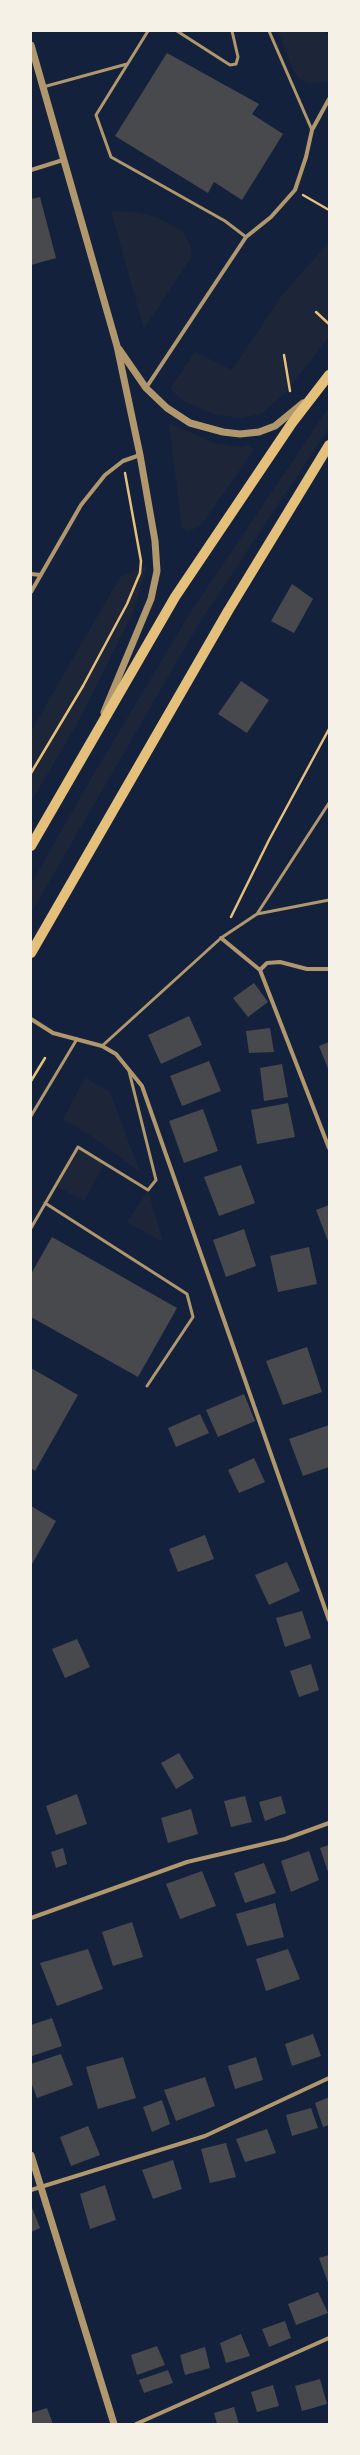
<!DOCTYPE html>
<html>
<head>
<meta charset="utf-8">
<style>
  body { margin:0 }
  #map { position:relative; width:360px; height:2455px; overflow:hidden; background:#14213d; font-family:Roboto,sans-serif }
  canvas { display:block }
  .frame { position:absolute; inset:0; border:32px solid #f6f1e7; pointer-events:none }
</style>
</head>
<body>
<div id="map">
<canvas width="360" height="2455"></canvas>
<div class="frame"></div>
</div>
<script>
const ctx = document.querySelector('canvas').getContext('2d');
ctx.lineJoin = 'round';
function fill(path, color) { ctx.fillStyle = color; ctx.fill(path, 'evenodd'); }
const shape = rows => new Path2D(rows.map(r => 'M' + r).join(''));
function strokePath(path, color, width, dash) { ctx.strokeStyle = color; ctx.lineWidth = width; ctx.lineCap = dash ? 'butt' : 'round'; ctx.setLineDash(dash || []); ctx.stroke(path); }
const green = shape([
  [278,31,323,31,329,36,329,81,308,84,301,80,294,72],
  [111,211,135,212,157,217,183,232,191,247,192,256,144,329],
  [329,242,329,337,286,392,261,414,240,418,216,415,185,402,172,391,171,387,195,352,232,370,283,294],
  [329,407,329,428,200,622,31,913,31,884,92,777,190,613],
  [169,423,214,443,240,447,248,445,254,450,201,525,188,532,182,528],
  [147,566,133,613,77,724,31,802,31,731,120,577],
  [85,1078,110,1092,140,1172,91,1136,63,1119],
  [78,1147,105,1163,84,1201,56,1186],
  [148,1190,163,1242,127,1222]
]);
const building = shape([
  [167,53,259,104,252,114,283,134,242,200,214,182,208,193,115,136],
  [40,197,56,258,31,265,31,199],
  [292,584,313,599,294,633,271,621],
  [241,681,269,700,247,733,218,714],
  [254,983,268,1002,248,1017,233,998],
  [189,1016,202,1045,161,1064,148,1035],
  [270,1028,274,1052,249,1053,246,1031],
  [329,1042,329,1071,319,1046],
  [209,1061,221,1091,182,1106,170,1076],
  [282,1064,288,1097,264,1101,260,1068],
  [288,1103,295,1137,257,1144,251,1110],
  [203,1109,218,1151,184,1163,169,1121],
  [241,1165,255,1203,219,1216,204,1177],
  [329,1205,329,1240,328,1241,316,1210],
  [244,1229,256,1266,226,1277,213,1240],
  [52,1237,177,1308,138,1377,31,1317,31,1274],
  [309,1247,317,1284,278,1292,270,1256],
  [307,1347,322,1392,283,1405,266,1361],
  [31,1368,78,1395,35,1471,31,1468],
  [244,1394,255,1421,218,1437,206,1410],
  [200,1414,209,1433,176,1447,168,1428],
  [329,1425,329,1467,303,1476,289,1439],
  [254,1458,265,1482,239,1493,228,1470],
  [31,1506,56,1521,31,1566],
  [205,1535,214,1559,178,1572,169,1549],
  [287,1562,300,1591,269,1605,255,1575],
  [302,1611,311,1638,285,1647,276,1618],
  [77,1639,90,1667,65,1678,52,1649],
  [311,1664,319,1690,299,1697,290,1671],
  [179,1753,194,1778,176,1789,161,1763],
  [77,1794,87,1824,56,1835,46,1806],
  [245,1796,252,1822,231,1827,224,1801],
  [281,1796,286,1813,265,1821,259,1802],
  [191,1809,198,1834,168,1843,161,1818],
  [329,1845,329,1875,320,1848],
  [63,1848,67,1864,56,1868,51,1852],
  [309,1851,319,1880,291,1892,281,1861],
  [264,1863,276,1893,245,1903,234,1873],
  [202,1871,216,1906,180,1919,166,1884],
  [275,1903,284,1937,247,1946,236,1914],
  [132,1922,143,1957,113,1966,102,1932],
  [88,1949,103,1989,57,2006,40,1963],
  [288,1949,300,1979,266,1991,256,1959],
  [52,2018,62,2046,32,2056,31,2025],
  [313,2034,321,2056,292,2066,285,2044],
  [61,2054,73,2085,37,2098,31,2082,31,2064],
  [123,2057,136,2098,98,2109,86,2067],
  [256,2057,263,2080,235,2089,228,2066],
  [205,2077,215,2106,176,2121,164,2090],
  [329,2097,329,2125,323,2127,315,2103],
  [162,2100,170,2124,152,2132,143,2107],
  [311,2108,318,2128,292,2136,286,2115],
  [88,2126,100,2155,71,2166,60,2137],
  [267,2129,276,2153,245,2162,236,2139],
  [226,2143,236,2177,210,2183,201,2149],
  [173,2160,182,2189,153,2199,142,2170],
  [105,2185,116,2220,90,2229,80,2194],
  [31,2205,40,2228,31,2232],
  [329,2255,329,2285,319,2258],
  [318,2292,328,2313,296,2325,288,2304],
  [285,2321,291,2338,269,2347,262,2329],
  [241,2334,250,2356,226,2363,220,2343],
  [157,2346,165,2365,137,2375,131,2355],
  [205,2347,210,2368,185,2375,180,2355],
  [168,2370,173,2383,144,2393,139,2380],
  [320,2379,327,2404,302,2411,295,2386],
  [273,2385,279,2406,257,2412,251,2392],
  [234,2407,239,2424,217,2424,214,2413],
  [47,2408,53,2424,31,2424,31,2413]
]);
const path = shape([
  [303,195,329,210],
  [316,312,329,324],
  [284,355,290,391],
  [31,773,83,686,127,604,140,573,141,561,125,473],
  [231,917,269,840,329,729],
  [31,1081,45,1058]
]);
const service = shape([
  [148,31,96,115,111,157,225,221,246,237],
  [177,31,230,65,236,64,238,57,232,31],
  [269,31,312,130],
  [43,87,127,64],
  [257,914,329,900],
  [102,1046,221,938,257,914,329,803],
  [31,1116,77,1039],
  [45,1203,187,1294,193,1317,147,1386],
  [31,1228,78,1147,148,1190,156,1180,129,1071]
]);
const minor = shape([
  [31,170,63,160],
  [146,388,246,237,271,217,295,190,306,157,312,130,329,99],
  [31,574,41,575],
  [31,592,81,505,105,475,123,461,140,455],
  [221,938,260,970,329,1148],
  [260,970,267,963,280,962,307,969,329,969],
  [31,1019,53,1033,102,1046,116,1054,142,1086,329,1620],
  [31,1918,187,1862,285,1839,329,1823],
  [31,2190,205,2136,329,2078],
  [136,2424,329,2338]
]);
const tertiary = shape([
  [31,45,117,346,140,455,155,541,157,571,151,599,104,712],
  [119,349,146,388,167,408,190,423,223,432,240,434,259,432,275,426,303,403],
  [31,2155,114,2424]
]);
const primary = shape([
  [31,846,175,597,292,423,329,375],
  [31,953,228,611,329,445]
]);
fill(green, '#1d2539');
fill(building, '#48494c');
strokePath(path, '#e5c07b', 2.5);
strokePath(service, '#b1986c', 3);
strokePath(minor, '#b1986c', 4);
strokePath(tertiary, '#b1986c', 7);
strokePath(primary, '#e5c07b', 10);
</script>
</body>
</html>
